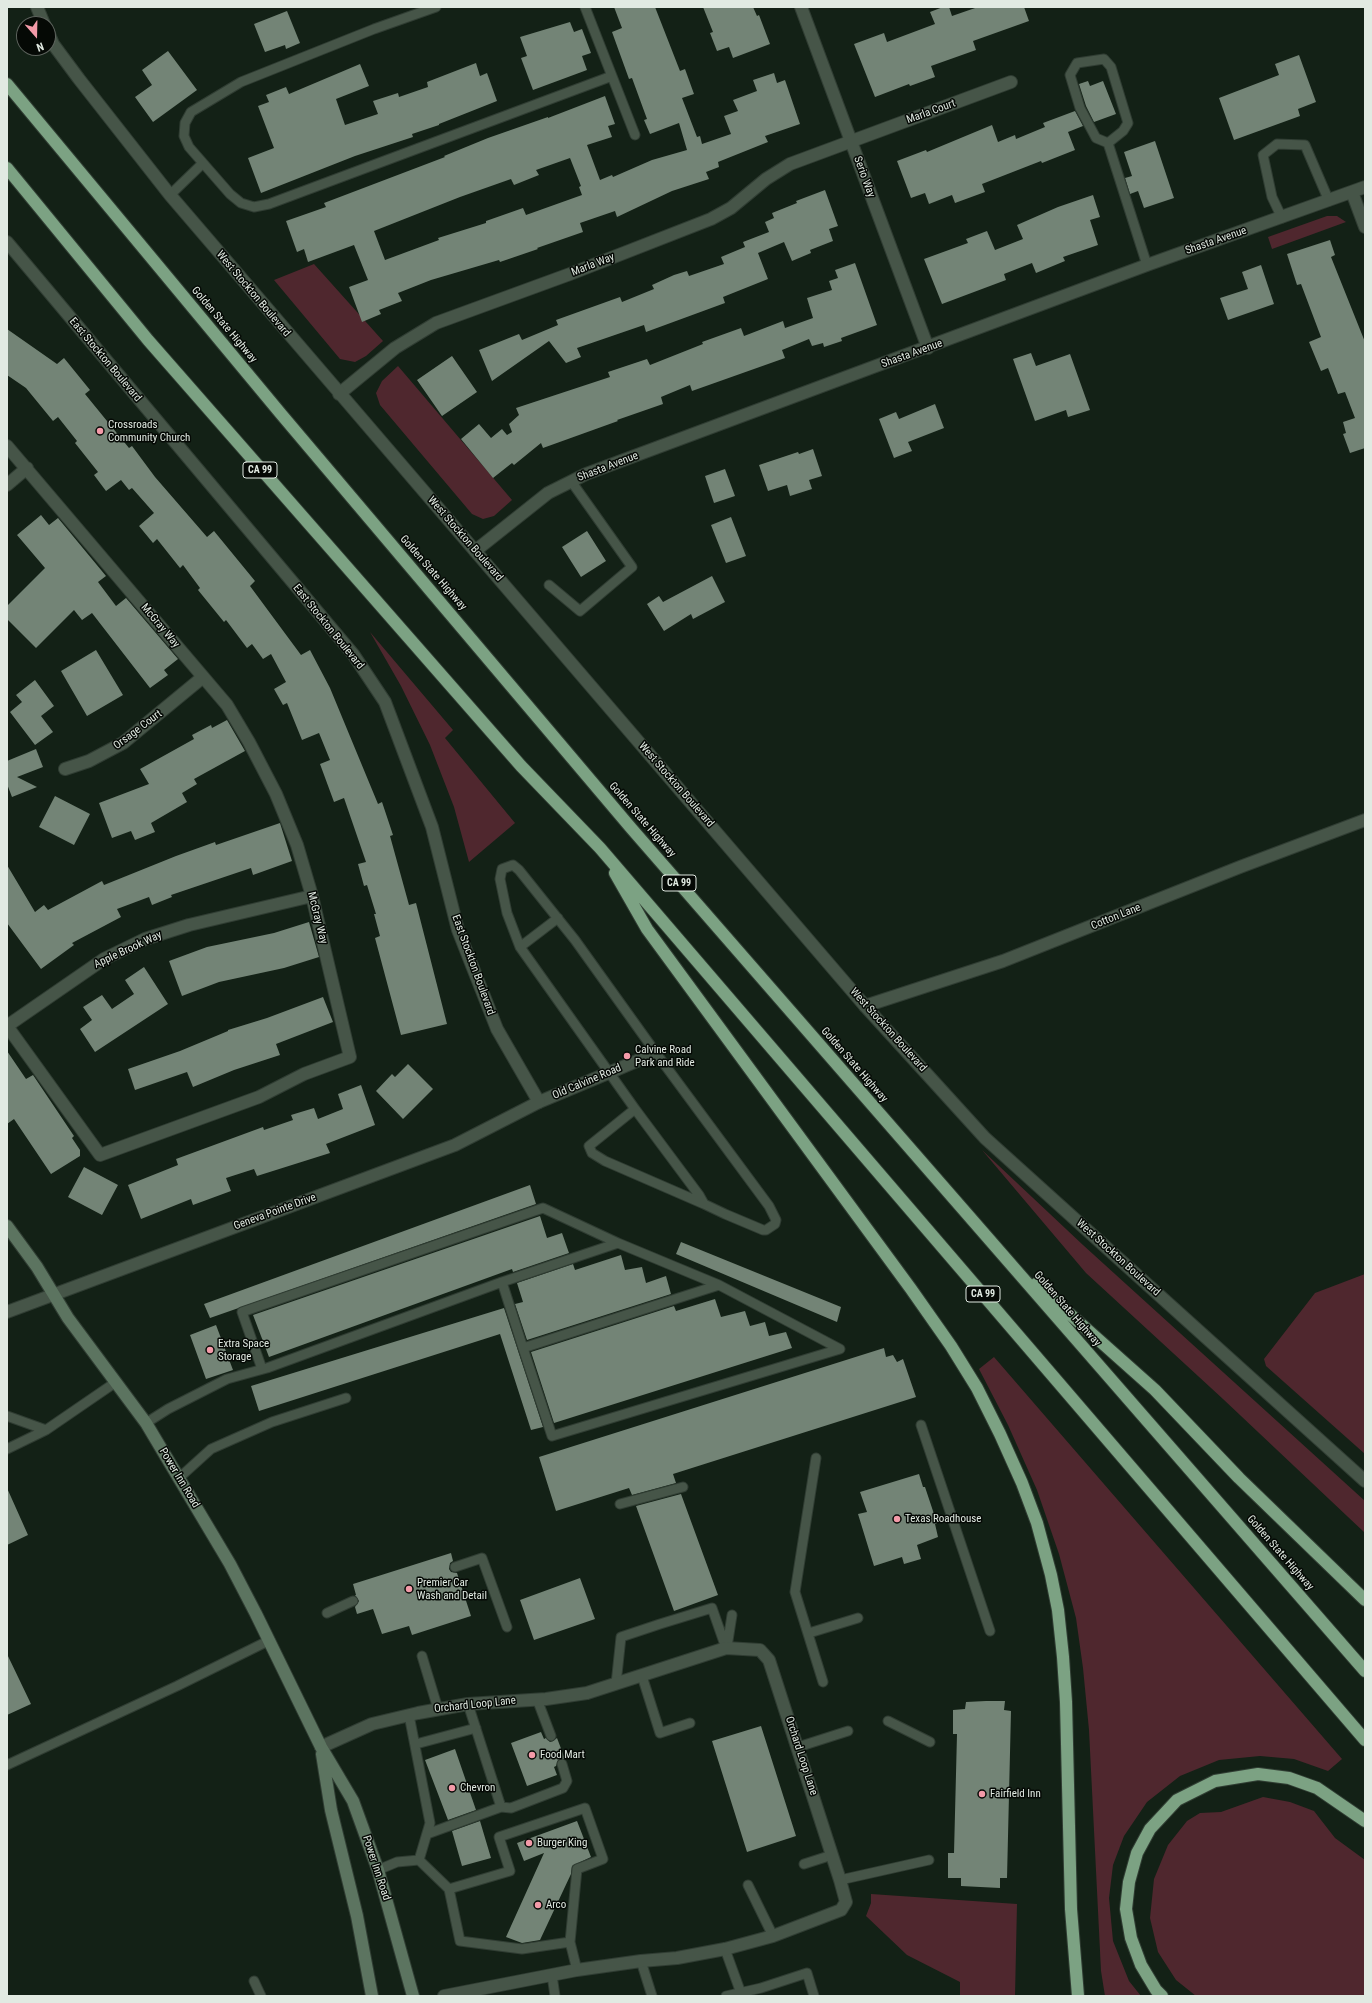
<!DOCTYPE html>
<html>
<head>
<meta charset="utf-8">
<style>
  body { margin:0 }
  #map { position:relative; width:1372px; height:2003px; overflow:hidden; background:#132116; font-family:"Roboto Condensed",sans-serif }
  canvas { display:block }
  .frame { position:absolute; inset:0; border:8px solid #e1eae2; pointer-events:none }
  .north { position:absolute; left:16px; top:16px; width:40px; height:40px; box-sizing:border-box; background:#050905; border:1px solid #5d635d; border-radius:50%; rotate:160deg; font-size:11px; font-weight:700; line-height:16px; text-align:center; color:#e1eae2 }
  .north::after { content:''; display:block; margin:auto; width:14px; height:18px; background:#f39aa8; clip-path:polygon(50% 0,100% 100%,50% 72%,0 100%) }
</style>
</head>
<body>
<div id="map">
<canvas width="1372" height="2003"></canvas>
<div class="frame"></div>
<div class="north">N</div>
</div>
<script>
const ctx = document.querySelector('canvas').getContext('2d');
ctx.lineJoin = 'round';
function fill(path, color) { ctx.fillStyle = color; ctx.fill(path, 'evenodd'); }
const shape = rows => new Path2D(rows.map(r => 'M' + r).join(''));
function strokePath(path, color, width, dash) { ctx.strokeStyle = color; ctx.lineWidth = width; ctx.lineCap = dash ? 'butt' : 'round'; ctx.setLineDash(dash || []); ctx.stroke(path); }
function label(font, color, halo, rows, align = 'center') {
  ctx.font = font + ' "Roboto Condensed",sans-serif'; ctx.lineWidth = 3; ctx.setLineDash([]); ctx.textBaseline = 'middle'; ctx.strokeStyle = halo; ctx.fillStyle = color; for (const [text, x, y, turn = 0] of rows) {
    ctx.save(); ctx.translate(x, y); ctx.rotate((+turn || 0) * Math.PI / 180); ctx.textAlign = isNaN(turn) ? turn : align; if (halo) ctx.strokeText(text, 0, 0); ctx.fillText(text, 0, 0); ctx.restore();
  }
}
const green = shape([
  [1327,216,1337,216,1346,222,1272,249,1268,237],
  [314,264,383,341,366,356,355,362,340,359,274,280],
  [398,366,512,500,494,516,483,519,472,514,380,405,376,393,382,381],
  [370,632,453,730,445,738,515,823,469,862,454,807,430,745,401,686],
  [982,1150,1083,1245,1365,1501,1365,1533,1223,1399,1086,1273],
  [1365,1274,1365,1454,1266,1366,1264,1359,1315,1293],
  [994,1357,1342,1759,1328,1771,1294,1759,1260,1756,1219,1760,1180,1776,1147,1802,1124,1836,1113,1865,1109,1898,1113,1941,1129,1981,1141,1996,1105,1996,1101,1971,1089,1730,1083,1668,1076,1618,1059,1554,1037,1490,1008,1425,979,1369],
  [1263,1797,1290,1802,1314,1811,1335,1838,1365,1860,1365,1996,1196,1996,1176,1980,1158,1952,1150,1918,1154,1879,1168,1845,1187,1821,1200,1813,1221,1812],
  [871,1894,1017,1904,1015,1996,960,1996,960,1982,907,1955,866,1916,871,1903]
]);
const building = shape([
  [614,7,655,7,680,71,685,69,694,94,682,98,697,137,700,136,702,144,731,134,724,116,738,111,733,100,757,91,753,80,774,73,777,83,785,80,800,124,765,136,768,142,718,162,719,167,706,172,709,179,672,191,617,217,615,211,580,223,583,232,537,248,538,249,500,262,499,260,431,280,398,293,402,301,379,310,381,314,362,322,349,287,368,280,354,245,308,262,304,249,297,252,286,221,326,207,324,203,445,157,444,156,488,138,548,117,548,118,605,96,615,124,608,126,612,137,587,145,600,180,612,175,613,177,652,160,687,150,679,123,650,134,644,120,647,119,632,78,629,79,612,32,622,28],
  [570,158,581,186,579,187,582,195,526,215,523,208,486,221,486,223,438,238,439,240,385,260,374,231,460,197,511,179,514,185,539,175,536,170],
  [703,7,753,7,757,16,759,15,770,44,733,58,729,47,717,51,710,33,713,32],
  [943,7,949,7,952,16,978,7,1024,7,1029,21,973,41,976,50,931,66,935,77,910,86,909,84,875,97,854,44,884,33,887,42,935,24,930,12],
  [287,11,300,43,286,49,285,45,265,52,254,24],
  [570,22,574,32,582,29,591,53,582,56,587,70,533,90,521,58,527,56,520,37],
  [168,51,197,90,153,122,135,97,152,85,142,70],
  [1299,55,1316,102,1298,109,1300,116,1234,140,1219,98,1279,75,1275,64],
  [476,63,480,76,487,73,497,101,439,124,439,125,412,134,413,137,355,156,261,193,248,158,274,148,258,106,269,102,266,95,286,87,289,94,360,64,369,86,336,99,345,125,378,114,373,101,398,93,399,97,428,87,427,82],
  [1088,81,1090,86,1103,81,1116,114,1094,122,1086,106,1079,84],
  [1075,111,1083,126,1068,132,1075,150,1042,163,1041,161,982,184,985,192,955,203,952,195,929,204,925,193,911,198,897,161,926,150,927,152,992,125,998,142,1015,135,1016,139,1045,127,1043,123],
  [1155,141,1174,198,1144,208,1138,191,1130,194,1125,178,1132,176,1124,152],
  [825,190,838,226,829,229,833,241,810,250,811,253,792,261,784,242,758,253,768,279,723,297,725,303,646,332,644,325,577,348,581,357,566,363,549,341,492,381,479,350,519,334,522,340,558,325,556,320,620,297,622,302,654,289,652,285,674,275,687,271,689,276,724,264,721,257,745,247,743,242,769,232,765,222,774,218,772,213,797,203,796,201],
  [1093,195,1100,217,1090,220,1098,245,1063,257,1065,261,1036,273,1032,263,1004,274,1006,280,942,304,924,259,968,243,966,239,987,231,995,250,1023,239,1017,225,1058,207],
  [1330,240,1335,255,1331,257,1365,342,1365,448,1350,453,1343,434,1346,433,1343,422,1355,418,1345,392,1338,394,1328,368,1321,371,1309,342,1321,337,1301,284,1297,285,1287,254],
  [855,263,877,325,841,338,842,341,824,347,823,343,812,346,809,339,782,350,785,358,692,391,690,385,661,397,663,404,617,420,618,421,543,448,541,443,514,465,512,463,493,478,461,439,479,424,491,438,502,429,507,435,512,432,509,424,519,415,516,408,610,377,608,372,647,359,650,365,703,344,702,342,741,328,744,336,783,321,785,328,813,318,807,298,832,290,829,281,838,278,835,270],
  [1261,265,1274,304,1228,320,1220,298,1248,289,1242,272],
  [7,329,57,364,64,358,90,390,85,394,129,448,132,446,155,477,207,537,214,531,255,581,250,586,301,655,310,650,330,688,378,804,382,802,393,835,390,836,409,905,416,903,447,1024,401,1035,375,938,380,936,374,914,376,914,367,885,364,886,358,864,366,862,344,798,334,802,320,764,330,760,319,733,302,740,287,703,283,705,274,689,286,682,271,654,263,659,252,644,247,648,226,620,224,622,198,590,200,588,183,565,180,568,157,539,153,543,139,526,154,513,132,488,129,490,121,480,106,491,94,475,98,472,75,443,77,441,58,417,53,421,26,388,7,375],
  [1031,353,1036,366,1070,354,1090,410,1068,417,1066,410,1035,421,1013,359],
  [452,356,477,392,442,416,417,380],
  [935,404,944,428,908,442,912,451,894,458,879,419,896,412,899,419],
  [813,449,822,476,809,480,812,489,790,496,787,485,768,491,759,465,798,452,799,454],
  [725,469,735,496,714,503,705,476],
  [41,515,49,525,58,518,106,576,98,582,116,606,126,598,178,659,164,670,168,675,150,688,92,613,82,620,74,610,36,648,7,619,7,606,45,568,17,535],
  [731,517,746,556,726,563,711,525],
  [587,531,606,561,581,577,562,547],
  [712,576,725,602,693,619,691,614,664,631,647,604,659,596,663,602],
  [96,650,123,695,87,716,61,671],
  [35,680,54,706,41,716,53,732,35,745,10,712,22,702,16,695],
  [227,720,245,751,194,779,197,784,182,793,187,802,151,823,155,832,135,840,131,831,112,838,99,803,149,784,140,769,194,739,192,735,211,725,212,728],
  [36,749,43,767,17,777,37,787,12,797,7,784,7,761],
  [55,796,90,814,74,845,39,827],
  [280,823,292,861,253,875,251,868,171,895,172,897,152,905,149,897,117,909,121,917,72,943,74,945,41,969,7,923,7,865,35,912,44,905,48,910,102,881,104,885,176,856,215,842,216,845],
  [309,922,319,957,284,968,219,982,182,996,169,961,207,947,274,933],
  [144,967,168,1004,95,1052,80,1029,92,1020,83,1007,102,995,112,1009,134,994,125,980],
  [323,997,333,1022,276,1044,280,1055,234,1070,193,1087,187,1072,135,1090,128,1069,180,1051,228,1031,228,1030,267,1018],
  [7,1051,26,1079,33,1075,74,1136,72,1138,80,1150,80,1156,51,1174,14,1119,7,1124],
  [408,1064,433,1089,403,1119,376,1091,392,1074,395,1077],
  [361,1085,375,1125,326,1144,330,1153,257,1176,254,1169,226,1178,231,1191,193,1205,191,1199,141,1219,128,1185,178,1165,176,1159,263,1127,264,1130,293,1120,291,1115,314,1108,318,1119,343,1109,338,1094],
  [84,1167,118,1185,102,1215,68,1197],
  [530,1185,536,1204,210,1318,204,1304],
  [540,1216,547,1238,562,1233,569,1253,513,1272,512,1269,269,1357,253,1315],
  [681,1242,841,1307,837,1322,676,1254],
  [621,1255,625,1270,642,1267,646,1283,666,1276,671,1294,527,1340,515,1304,523,1302,517,1283,573,1264,575,1270],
  [715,1299,721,1317,745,1311,750,1326,765,1322,769,1336,786,1332,792,1348,554,1423,531,1352,674,1306,676,1311],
  [504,1308,543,1427,531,1430,500,1334,259,1411,251,1386],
  [216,1325,233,1370,206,1379,190,1335],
  [884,1348,886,1357,893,1355,897,1362,903,1359,916,1397,673,1474,676,1483,632,1495,629,1488,556,1511,539,1457],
  [919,1474,923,1487,925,1487,937,1523,935,1524,938,1537,917,1545,921,1559,904,1564,902,1557,874,1566,858,1514,867,1512,860,1492],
  [7,1488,28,1535,7,1545],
  [681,1494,718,1595,674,1611,636,1506],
  [451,1553,453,1561,450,1563,449,1569,451,1572,457,1573,471,1616,412,1635,409,1626,382,1634,373,1609,357,1614,355,1607,359,1601,355,1595,356,1595,353,1584],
  [580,1578,595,1619,534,1640,520,1600],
  [7,1654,31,1704,7,1715],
  [986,1701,1005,1701,1004,1710,1011,1711,1007,1878,1000,1878,1000,1888,961,1886,961,1878,948,1878,948,1853,954,1853,957,1734,953,1734,953,1710,965,1709,966,1702],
  [761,1726,796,1836,747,1852,712,1741],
  [541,1732,544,1739,546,1738,550,1742,553,1741,557,1738,565,1759,558,1760,556,1766,554,1767,557,1775,527,1786,511,1743],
  [455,1749,476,1810,448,1820,425,1760],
  [480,1821,491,1858,462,1866,452,1831],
  [577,1821,591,1857,572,1866,571,1874,540,1940,522,1943,506,1937,544,1853,524,1861,517,1843]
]);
const service = shape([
  [436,7,374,29,241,82,191,112,185,123,184,136,189,147,230,194,241,203,254,207,269,204,612,76],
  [585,7,635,135],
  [1108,143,1123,131,1128,123,1111,67,1104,59,1077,63,1070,75,1080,108,1096,138,1108,143,1147,265],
  [170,195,202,164],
  [1282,218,1272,197,1263,155,1277,144,1305,145,1329,201],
  [549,585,580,611,632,567,571,481],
  [520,947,558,918],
  [635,1109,520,947,507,913,500,879,502,869,513,865,519,870,575,940,656,1053,769,1206,776,1220,775,1224,766,1230,763,1230,725,1214,704,1204,605,1161,592,1153,589,1146,635,1109,699,1195,704,1204],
  [502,1282,618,1243,719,1285],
  [262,1369,242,1312,543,1208,618,1243],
  [7,1416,46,1430],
  [146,1423,168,1409,227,1379,267,1368,502,1282,523,1348,552,1436,840,1349,719,1285,523,1348],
  [921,1425,990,1631],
  [7,1449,46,1430,116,1382],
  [816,1458,795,1592,823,1682],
  [179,1478,211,1449,272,1422,346,1398],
  [620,1504,683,1487],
  [455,1567,482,1558,507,1627],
  [327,1613,353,1601],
  [809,1633,858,1618],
  [727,1647,732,1615],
  [422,1656,438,1709],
  [642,1676,660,1733,690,1723],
  [616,1684,621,1637,660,1624,712,1608,726,1648],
  [537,1699,551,1736],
  [409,1715,430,1823,419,1860],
  [888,1721,930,1742],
  [416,1744,476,1728],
  [798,1747,848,1731],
  [7,1765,177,1686,270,1640],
  [501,1807,511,1808,563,1788,567,1781,562,1764],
  [427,1834,501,1807,468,1704],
  [804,1864,832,1855],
  [378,1870,397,1862,419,1860,449,1889,460,1941,522,1949,570,1942,577,1970],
  [840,1880,929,1860],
  [748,1885,773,1936],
  [449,1889,510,1871,499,1837,585,1808,603,1859,577,1869,570,1942],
  [725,1949,742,1996],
  [641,1961,652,1996],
  [552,1975,555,1996],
  [254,1981,261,1996],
  [726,1996,761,1988,807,1973,814,1996]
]);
const minor = shape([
  [801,7,928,348],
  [1352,192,1365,227],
  [339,394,395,348,436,323,570,274,711,219,731,208,766,179,790,164,1011,82],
  [7,446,227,705,249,742,276,794,297,845,312,896,350,1057,304,1074,259,1097,100,1155,7,1026],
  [7,485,27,468],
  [475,551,548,493,586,474,1147,265,1365,187],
  [65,769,89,761,123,743,203,677],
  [865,1006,1003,961,1240,867,1365,820],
  [7,1026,104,959,145,939,189,925,312,896],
  [539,1102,656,1053],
  [321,1747,372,1724,418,1713,468,1704,546,1699,587,1693,726,1648,760,1650,769,1660,840,1880,846,1902,841,1910,773,1936,725,1949,677,1958,641,1961,577,1970,444,1996]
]);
const tertiary = shape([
  [37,7,44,24],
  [48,32,53,44,79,79,170,195,865,1006,985,1138,1365,1481],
  [7,242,353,654,385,702,432,827,458,930,497,1029,539,1102,455,1145,7,1312]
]);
const secondary = shape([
  [7,1226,37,1267,68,1318,146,1423,230,1564,256,1614,321,1747,353,1801,378,1870,413,1996],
  [322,1754,331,1810,357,1916,372,1996]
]);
const motorway = shape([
  [7,84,281,414,631,828,1365,1671],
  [7,168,148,340,521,766,600,848,1365,1740],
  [615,873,647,929,911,1289,951,1346,977,1388,1000,1434,1022,1483,1037,1523,1051,1575,1058,1610,1063,1657,1066,1702,1071,1909,1078,1996],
  [1036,1284,1155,1390,1239,1478,1365,1600],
  [1162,1996,1156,1990,1141,1965,1131,1938,1126,1909,1129,1882,1137,1853,1150,1829,1177,1800,1215,1781,1258,1774,1289,1778,1317,1788,1365,1821]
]);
const markers = [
  [100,431,4,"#f39aa8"],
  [627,1056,4,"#f39aa8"],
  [210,1350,4,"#f39aa8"],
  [897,1519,4,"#f39aa8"],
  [409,1589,4,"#f39aa8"],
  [532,1755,4,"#f39aa8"],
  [452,1788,4,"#f39aa8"],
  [982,1794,4,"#f39aa8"],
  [529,1843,4,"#f39aa8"],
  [538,1905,4,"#f39aa8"]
];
const shields = [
  [260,470,34],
  [679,883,34],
  [983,1294,34]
];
const shieldNames = [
  ["CA 99",260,470],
  ["CA 99",679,883],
  ["CA 99",983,1294]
];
const streetNames = [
  ["Marla Court",931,112,-20],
  ["Serio Way",864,177,70],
  ["Shasta Avenue",1216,241,-19],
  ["Marla Way",593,265,-21],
  ["West Stockton Boulevard",253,294,50],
  ["Golden State Highway",224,325,50],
  ["Shasta Avenue",912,354,-20],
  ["East Stockton Boulevard",105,360,50],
  ["Shasta Avenue",608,467,-21],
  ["West Stockton Boulevard",465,539,49],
  ["Golden State Highway",433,573,49],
  ["McGray Way",160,626,50],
  ["East Stockton Boulevard",328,627,51],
  ["Orsage Court",138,730,-37],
  ["West Stockton Boulevard",676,785,49],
  ["Golden State Highway",642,820,49],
  ["Cotton Lane",1116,917,-22],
  ["McGray Way",317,918,76],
  ["Apple Brook Way",128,950,-25],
  ["East Stockton Boulevard",473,965,70],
  ["West Stockton Boulevard",888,1030,48],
  ["Golden State Highway",854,1065,49],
  ["Old Calvine Road",587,1082,-23],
  ["Geneva Pointe Drive",275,1212,-20],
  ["West Stockton Boulevard",1118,1258,42],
  ["Golden State Highway",1067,1309,49],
  ["Power Inn Road",179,1478,59],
  ["Golden State Highway",1280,1553,49],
  ["Orchard Loop Lane",475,1705,-6],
  ["Orchard Loop Lane",801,1756,72],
  ["Power Inn Road",376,1868,72]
];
const poiNames = [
  ["Crossroads",108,425],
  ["Community Church",108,438],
  ["Calvine Road",635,1050],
  ["Park and Ride",635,1063],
  ["Extra Space",218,1344],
  ["Storage",218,1357],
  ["Texas Roadhouse",905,1519],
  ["Premier Car",417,1583],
  ["Wash and Detail",417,1596],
  ["Food Mart",540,1755],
  ["Chevron",460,1788],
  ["Fairfield Inn",990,1794],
  ["Burger King",537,1843],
  ["Arco",546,1905]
];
fill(green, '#4f272e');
fill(building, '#738476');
strokePath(service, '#303d33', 11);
strokePath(minor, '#303d33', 14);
strokePath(tertiary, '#303d33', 14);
strokePath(secondary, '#303d33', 14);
strokePath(motorway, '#303d33', 14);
strokePath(service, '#465548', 9);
strokePath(minor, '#465548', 12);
strokePath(tertiary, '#465548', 12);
strokePath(secondary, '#5c7460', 12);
strokePath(motorway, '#7ca283', 12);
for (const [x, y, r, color] of markers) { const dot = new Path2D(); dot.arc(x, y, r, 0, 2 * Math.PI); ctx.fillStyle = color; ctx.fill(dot); strokePath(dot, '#050905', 1.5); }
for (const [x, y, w] of shields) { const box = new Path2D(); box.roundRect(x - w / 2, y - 8, w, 16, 3); ctx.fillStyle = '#050905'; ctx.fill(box); strokePath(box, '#e1eae2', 1); }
label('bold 10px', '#e1eae2', null, shieldNames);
label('11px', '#e1eae2', '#050905', streetNames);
label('11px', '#e1eae2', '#050905', poiNames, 'left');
</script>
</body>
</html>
